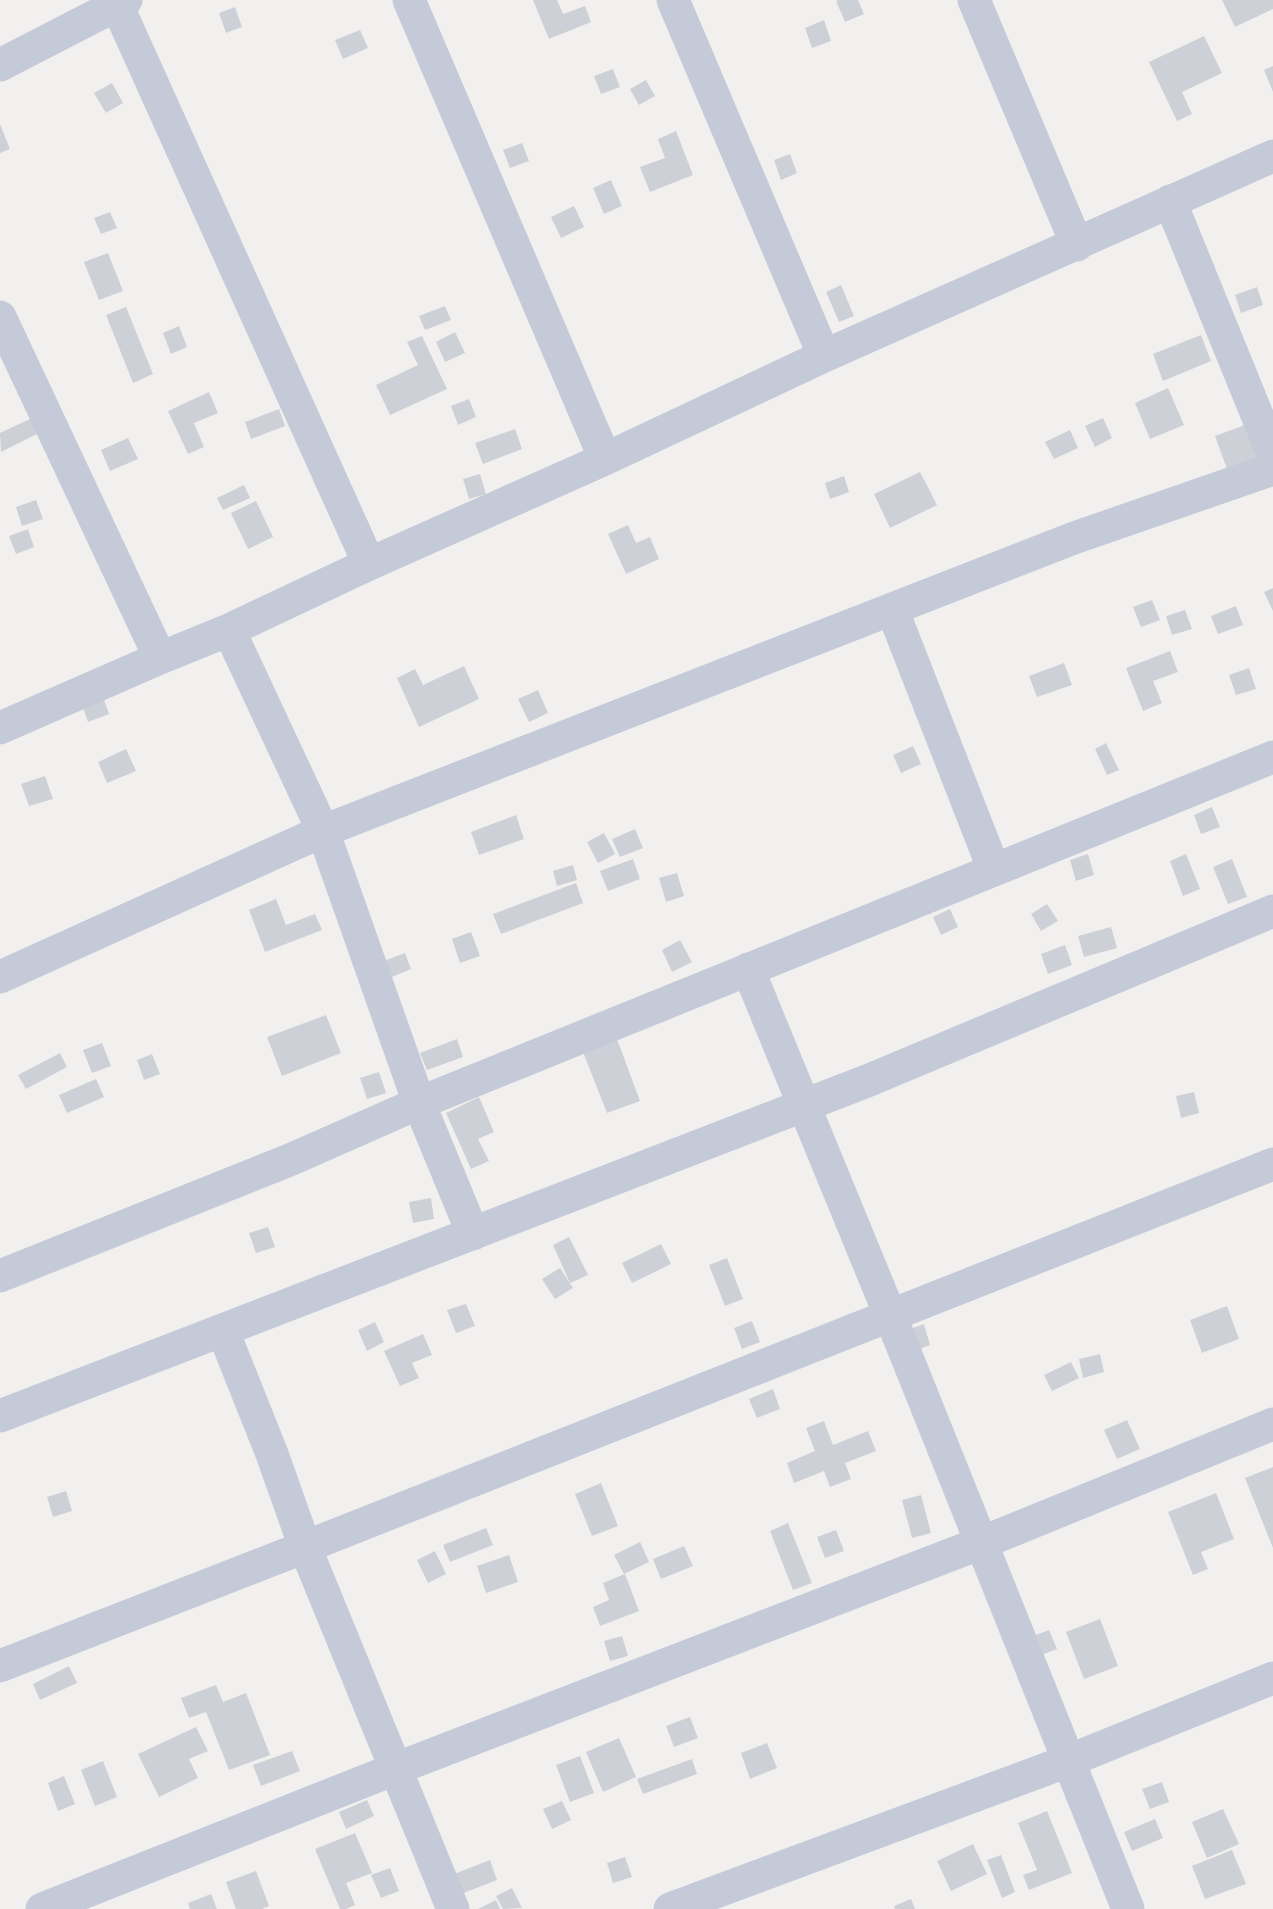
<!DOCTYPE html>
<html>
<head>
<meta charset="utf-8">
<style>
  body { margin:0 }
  canvas { display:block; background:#f2f0ef }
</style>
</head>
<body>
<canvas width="1273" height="1909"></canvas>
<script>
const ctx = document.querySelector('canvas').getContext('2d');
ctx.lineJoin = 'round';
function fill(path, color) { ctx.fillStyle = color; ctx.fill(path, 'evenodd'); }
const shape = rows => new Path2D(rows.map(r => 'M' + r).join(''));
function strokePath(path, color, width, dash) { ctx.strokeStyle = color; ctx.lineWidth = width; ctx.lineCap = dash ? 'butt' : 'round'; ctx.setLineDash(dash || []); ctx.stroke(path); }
const building = shape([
  [533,0,557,0,563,14,585,6,591,22,549,39],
  [839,0,858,0,864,14,845,22,836,1],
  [1222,0,1273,0,1273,9,1235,27],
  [235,7,242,27,226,33,219,13],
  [824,20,831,41,812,48,805,28],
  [360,30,368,48,343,59,335,40],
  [1204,36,1222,73,1182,92,1192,114,1177,121,1149,62],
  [1273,66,1273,92,1264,70],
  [613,69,620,87,601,94,594,76],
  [646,80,655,96,639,105,630,89],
  [112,83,123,103,106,113,94,93],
  [0,124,10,149,0,153],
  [676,131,693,175,650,192,640,167,665,158,658,139],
  [522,143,529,161,510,168,503,150],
  [790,154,797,173,781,180,774,160],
  [611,180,622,206,604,214,593,188],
  [574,206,584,227,561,238,551,217],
  [110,212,117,228,101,234,94,218],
  [108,253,123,291,99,300,84,262],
  [841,285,854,316,839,322,826,292],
  [1257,287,1263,305,1241,313,1235,295],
  [445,306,451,320,425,330,419,316],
  [126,307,153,374,133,383,106,315],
  [179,326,187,347,171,354,163,333],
  [455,332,465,353,445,362,436,342],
  [1201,335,1211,361,1163,381,1153,354],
  [422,336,447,389,390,415,376,385,418,365,407,342],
  [1168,388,1184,425,1150,439,1135,403],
  [209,392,218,413,194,423,204,447,188,454,168,411],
  [469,399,476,417,458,425,451,406],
  [279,409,285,426,251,439,245,422],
  [34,417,41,432,1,452,0,433],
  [1103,418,1112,438,1095,447,1085,426],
  [1245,425,1258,458,1227,469,1215,436],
  [515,429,522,449,483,464,475,443],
  [1070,430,1078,448,1054,459,1045,442],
  [128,438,138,459,110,471,101,450],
  [920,472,937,505,890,528,874,494],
  [480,474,486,494,469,499,463,479],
  [844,476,849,492,830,499,825,483],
  [244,485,250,498,223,510,217,498],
  [36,500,43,519,22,526,16,507],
  [256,501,273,537,248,549,231,513],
  [628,525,636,543,650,537,659,559,626,574,608,534],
  [28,529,34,547,16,554,9,536],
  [1273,588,1273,611,1264,592],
  [1152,600,1160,620,1141,627,1133,607],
  [1236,606,1243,625,1218,634,1211,616],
  [1185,610,1192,629,1172,635,1166,616],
  [1170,651,1178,672,1153,681,1162,703,1143,711,1126,668],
  [1064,663,1072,685,1037,697,1029,676],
  [464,666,479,699,419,727,397,678,415,669,423,685],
  [1249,668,1256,689,1236,695,1229,675],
  [538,690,548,713,529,722,518,699],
  [101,691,109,714,88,722,80,699],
  [1106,743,1119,770,1107,775,1095,749],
  [913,746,921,764,901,773,893,755],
  [126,749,136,771,107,783,98,762],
  [45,776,53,799,29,806,21,784],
  [1212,807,1220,827,1201,834,1194,815],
  [516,815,524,839,479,855,471,832],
  [635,829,643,848,620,857,612,839],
  [604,833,615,854,598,863,587,842],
  [1088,854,1094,875,1076,881,1070,860],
  [1186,854,1200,889,1183,896,1170,861],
  [633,859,640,879,608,891,600,871],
  [1232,859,1247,897,1228,904,1213,867],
  [573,865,577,880,557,886,553,871],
  [677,873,684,896,666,902,659,878],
  [576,883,583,903,501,934,493,914],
  [276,899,286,925,315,914,322,930,265,952,249,910],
  [1047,904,1058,921,1041,931,1031,914],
  [950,909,958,927,941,935,933,917],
  [1111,927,1117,948,1084,957,1078,936],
  [471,932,480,956,460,963,452,939],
  [680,940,692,962,672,972,662,950],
  [1065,945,1072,965,1048,974,1041,954],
  [405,953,411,969,392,977,384,961],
  [326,1015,341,1053,282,1076,267,1037],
  [457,1039,463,1057,427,1070,420,1053],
  [617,1039,640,1101,607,1113,583,1052],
  [102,1043,111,1066,92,1073,83,1050],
  [60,1053,67,1067,26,1089,18,1075],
  [152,1054,160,1074,144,1080,137,1060],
  [379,1072,386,1093,367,1099,360,1078],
  [96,1079,104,1097,67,1113,59,1095],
  [1194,1092,1199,1113,1181,1118,1176,1096],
  [479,1097,494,1132,478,1139,489,1161,471,1169,446,1113],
  [431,1198,434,1219,413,1223,409,1202],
  [268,1227,275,1247,256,1253,249,1233],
  [569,1237,588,1275,570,1283,553,1245],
  [661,1244,671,1264,632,1283,622,1263],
  [727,1258,743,1299,725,1306,709,1265],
  [560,1268,573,1288,555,1299,542,1279],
  [466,1304,475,1326,456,1333,447,1310],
  [1227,1306,1239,1339,1202,1353,1190,1320],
  [752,1321,760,1342,742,1349,734,1328],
  [375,1322,384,1342,367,1351,358,1330],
  [924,1324,930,1345,911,1352,905,1331],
  [423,1334,432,1355,412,1363,419,1378,400,1386,384,1351],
  [1100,1354,1104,1372,1083,1378,1079,1359],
  [1071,1362,1079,1378,1052,1391,1044,1375],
  [773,1389,780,1409,757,1418,749,1399],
  [1127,1420,1140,1449,1117,1459,1104,1430],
  [824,1421,833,1445,868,1431,876,1451,845,1463,851,1479,830,1487,824,1471,794,1483,787,1463,815,1451,806,1428],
  [1273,1467,1273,1548,1245,1478],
  [601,1483,618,1526,592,1536,575,1494],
  [66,1491,72,1511,53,1517,47,1497],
  [1216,1493,1234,1539,1201,1552,1208,1569,1193,1575,1168,1512],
  [921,1495,931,1533,912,1538,902,1500],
  [788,1523,812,1583,793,1590,770,1531],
  [486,1528,493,1545,450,1562,443,1545],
  [836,1530,844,1551,825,1558,817,1537],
  [640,1542,649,1562,624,1574,614,1555],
  [684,1546,693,1566,661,1579,653,1559],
  [435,1551,446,1574,428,1583,417,1560],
  [509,1555,518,1582,486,1593,477,1566],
  [625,1574,639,1611,600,1626,593,1607,609,1600,603,1583],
  [1100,1619,1118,1666,1084,1679,1066,1632],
  [1049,1630,1057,1649,1036,1657,1028,1638],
  [622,1636,628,1656,610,1661,604,1641],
  [69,1666,77,1683,40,1700,33,1684],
  [216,1685,223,1702,246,1693,270,1755,229,1770,206,1712,189,1718,181,1698],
  [690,1717,698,1738,674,1747,666,1726],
  [196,1727,208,1751,189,1759,198,1778,159,1797,138,1754],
  [619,1738,636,1777,603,1792,586,1752],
  [767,1743,777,1768,750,1779,741,1753],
  [292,1751,300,1771,261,1786,253,1765],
  [580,1756,594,1793,570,1802,556,1765],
  [692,1759,697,1774,643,1794,637,1779],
  [103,1761,117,1797,95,1806,81,1770],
  [64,1776,75,1804,58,1811,48,1783],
  [1162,1782,1169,1802,1150,1809,1142,1789],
  [367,1800,374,1816,346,1829,339,1812],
  [562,1801,571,1820,552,1829,543,1809],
  [1223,1809,1239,1844,1207,1858,1192,1822],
  [1047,1811,1072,1873,1029,1890,1023,1875,1037,1870,1018,1823],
  [1155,1819,1163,1838,1132,1851,1124,1832],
  [355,1833,372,1873,346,1883,355,1905,346,1909,340,1909,315,1849],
  [973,1844,987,1874,951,1891,937,1861],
  [1232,1850,1246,1884,1205,1899,1192,1866],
  [1001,1855,1015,1892,1002,1898,987,1860],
  [625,1857,632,1877,613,1883,607,1863],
  [490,1860,497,1880,451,1898,444,1878],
  [390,1868,399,1891,381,1898,371,1875],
  [256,1871,269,1906,262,1909,236,1909,226,1882],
  [512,1888,522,1908,503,1909,496,1896],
  [211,1894,217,1909,190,1909,188,1903],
  [911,1899,915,1909,895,1909,894,1906],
  [496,1900,500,1909,478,1909]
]);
const minor = shape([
  [409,0,605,459],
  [673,0,824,356],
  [974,0,1077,245],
  [117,5,369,564],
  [0,65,126,0],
  [1170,201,1273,454],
  [0,317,160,658],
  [892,609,994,870],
  [229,630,323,831,419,1103,473,1234],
  [0,728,160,658,229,630,369,564,605,459,824,356,1273,156],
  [748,969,890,1315,1128,1909],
  [0,977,323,831,1074,538,1273,469],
  [0,1276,292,1159,419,1103,1273,757],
  [223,1331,272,1454,305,1547,453,1909],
  [0,1416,867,1081,1273,911],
  [0,1666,305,1547,1273,1164],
  [42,1909,395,1769,981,1543,1273,1424],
  [670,1909,1068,1761,1273,1678]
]);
fill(building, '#ced0d7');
strokePath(minor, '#c5cad8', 33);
</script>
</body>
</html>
